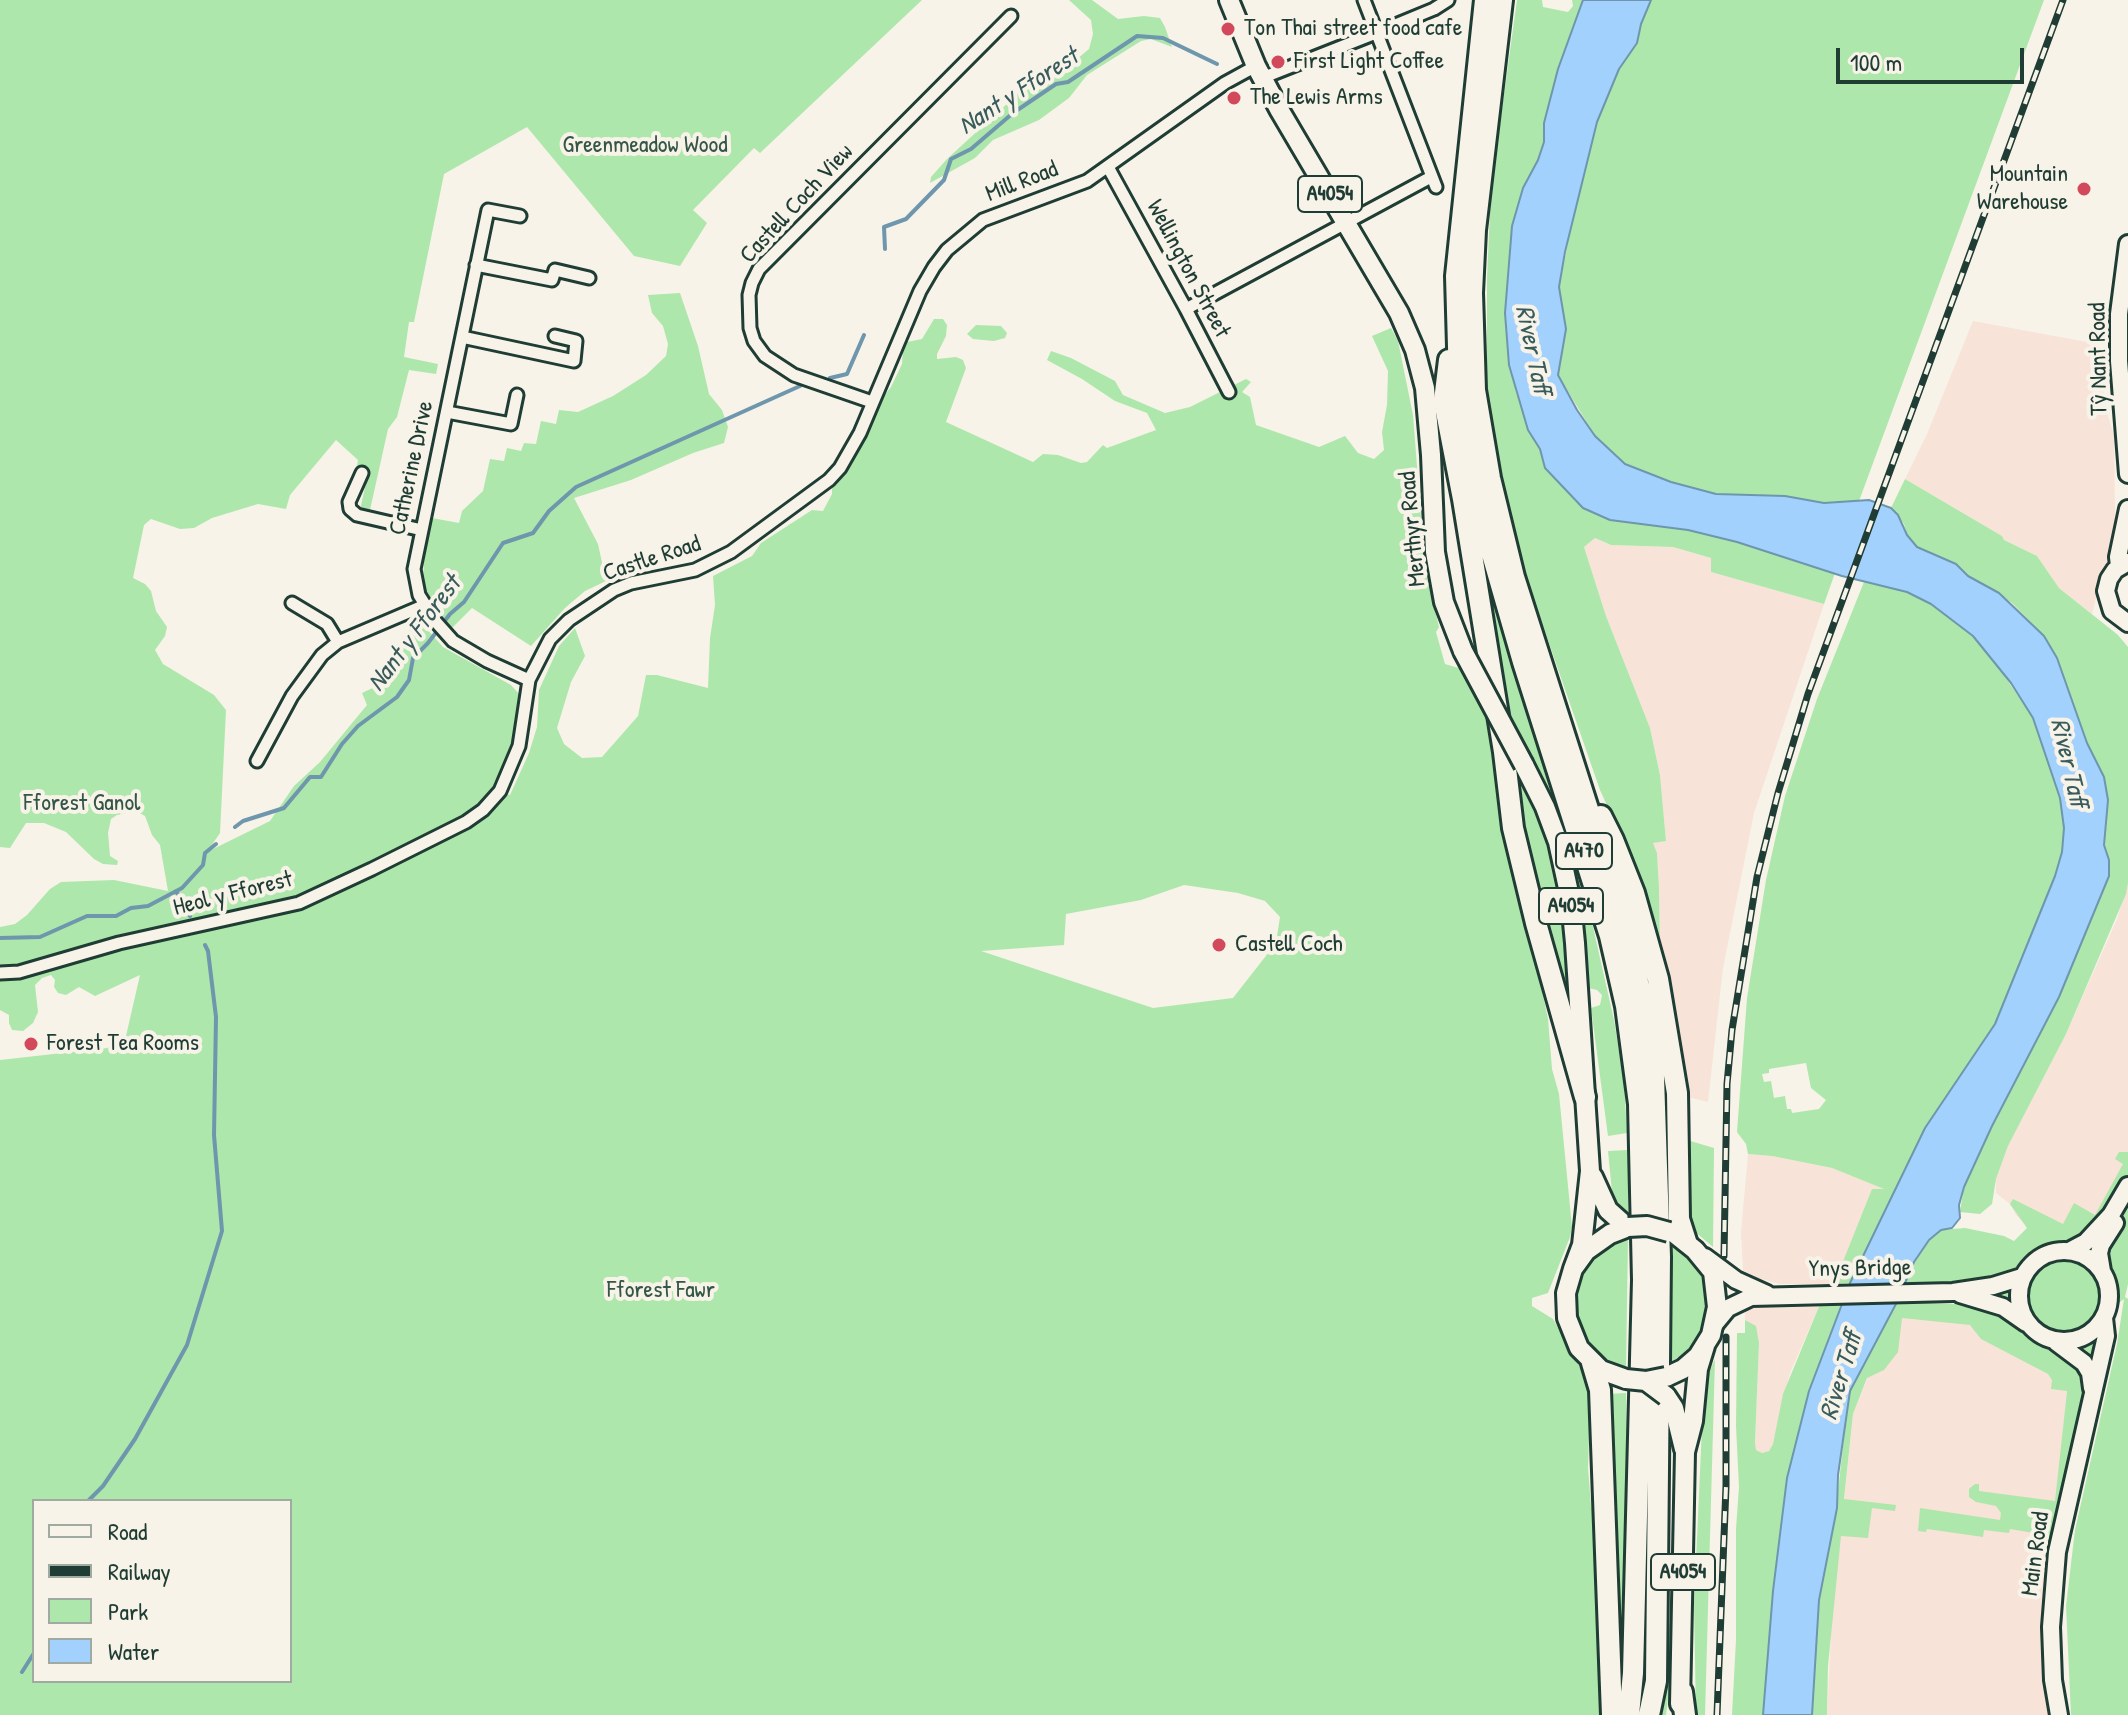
<!DOCTYPE html>
<html>
<head>
<meta charset="utf-8">
<style>
  body { margin:0 }
  #map { position:relative; width:2128px; height:1715px; overflow:hidden; background:#f7f3e8; font-family:"Patrick Hand",sans-serif }
  canvas { display:block }
  .legend { position:absolute; left:32px; top:1499px; width:260px; height:184px; box-sizing:border-box; background:#f7f3e8; border:2px solid #a1aaa0; margin:0; padding:10px 14px; list-style:none; font-size:24px; color:#1f3d34 }
  .legend li { display:flex; align-items:center; gap:16px; height:40px }
  .legend b { width:40px; border:2px solid #a1aaa0 }
  .scale { position:absolute; left:1836px; top:48px; width:188px; height:36px; box-sizing:border-box; border:4px solid #1f3d34; border-top:0; padding-left:10px; font-size:24px; line-height:28px; white-space:nowrap; color:#1f3d34; -webkit-text-stroke:6px #f7f3e8; paint-order:stroke }
</style>
</head>
<body>
<div id="map">
<canvas width="2128" height="1715"></canvas>
<ul class="legend">
<li><b style="height:10px;background:#f7f3e8"></b>Road</li>
<li><b style="height:10px;background:#1f3d34"></b>Railway</li>
<li><b style="height:22px;background:#aee7ab"></b>Park</li>
<li><b style="height:22px;background:#a3d1fe"></b>Water</li>
</ul>
<div class="scale">100 m</div>
</div>
<script>
const ctx = document.querySelector('canvas').getContext('2d');
ctx.lineJoin = 'round';
function fill(path, color) { ctx.fillStyle = color; ctx.fill(path, 'evenodd'); }
const shape = rows => new Path2D(rows.map(r => 'M' + r).join(''));
function strokePath(path, color, width, dash) { ctx.strokeStyle = color; ctx.lineWidth = width; ctx.lineCap = dash ? 'butt' : 'round'; ctx.setLineDash(dash || []); ctx.stroke(path); }
function label(font, color, halo, rows, align = 'center') {
  ctx.font = font + ' "Patrick Hand",sans-serif'; ctx.lineWidth = 8; ctx.setLineDash([]); ctx.textBaseline = 'middle'; ctx.strokeStyle = halo; ctx.fillStyle = color; for (const [text, x, y, turn = 0] of rows) {
    ctx.save(); ctx.translate(x, y); ctx.rotate((+turn || 0) * Math.PI / 180); ctx.textAlign = isNaN(turn) ? turn : align; if (halo) ctx.strokeText(text, 0, 0); ctx.fillText(text, 0, 0); ctx.restore();
  }
}
const built = shape([
  [1973,321,2087,342,2107,352,2103,399,2114,436,2115,512,2112,556,2099,585,2092,614,2059,588,2037,556,2004,540,2002,536,1905,479,1927,434],
  [1595,538,1611,545,1673,547,1711,558,1711,572,1824,604,1754,813,1723,968,1708,1102,1684,1096,1684,1059,1674,1001,1660,946,1659,888,1657,853,1653,843,1666,840,1660,775,1650,728,1606,616,1584,547],
  [2128,883,2128,1169,2095,1224,2033,1232,2016,1215,2010,1204,1996,1193,1996,1179,2008,1146,2066,1034,2117,919],
  [1748,1154,1772,1156,1832,1168,1887,1190,1840,1284,1780,1284,1757,1278,1743,1270,1741,1232],
  [1820,1304,1790,1373,1773,1444,1769,1451,1762,1453,1756,1450,1755,1442,1759,1343,1745,1320,1745,1307],
  [1935,1306,2041,1354,2067,1391,2043,1624,2050,1715,1827,1715,1832,1617,1853,1414,1873,1364,1905,1313]
]);
const green = shape([
  [0,0,922,0,760,153,754,148,693,210,707,223,680,266,634,256,527,127,444,174,414,322,409,322,404,357,438,364,436,374,409,370,397,417,388,429,370,510,360,510,368,474,357,466,358,460,336,440,290,495,286,509,258,504,212,518,194,528,180,529,151,519,144,525,133,578,145,584,151,591,156,611,167,627,165,636,155,650,163,664,214,695,226,710,220,833,207,852,270,821,294,786,320,762,367,705,362,693,379,685,398,663,398,649,417,618,443,647,511,685,526,702,524,720,500,792,510,795,529,753,537,727,539,690,559,646,575,628,585,656,571,682,557,728,564,744,582,758,602,757,638,716,646,675,657,675,708,688,710,638,715,605,713,576,752,556,761,543,812,510,823,511,832,494,832,486,879,402,891,387,902,364,903,347,907,342,922,339,934,319,943,319,947,325,946,336,937,354,937,359,956,357,963,360,966,368,946,422,1033,462,1043,454,1058,455,1081,463,1087,462,1103,445,1107,448,1156,430,1147,413,1115,401,1082,379,1047,360,1051,351,1071,358,1115,381,1123,395,1165,413,1190,407,1246,379,1251,382,1242,392,1250,397,1256,425,1319,447,1345,436,1358,453,1374,459,1384,450,1382,432,1387,405,1388,371,1372,336,1391,328,1398,341,1413,415,1425,570,1439,627,1436,632,1445,664,1462,669,1489,722,1497,776,1548,1019,1552,1069,1559,1094,1572,1227,1570,1237,1548,1293,1532,1298,1532,1306,1553,1319,1594,1393,1589,1436,1588,1468,1591,1506,1598,1521,1604,1689,1600,1715,0,1715,0,1060,107,1048,126,1036,140,975,95,996,79,987,66,995,58,993,54,987,55,980,51,975,42,978,35,985,38,1012,33,1023,23,1031,12,1030,9,1023,9,1015,0,1010,0,927,15,924,27,915,50,889,61,882,114,880,168,891,160,845,152,835,145,816,136,811,117,815,111,819,108,833,110,856,118,861,117,865,103,864,94,859,66,832,44,823,26,823,10,848,0,847],
  [1184,885,1238,893,1265,901,1280,917,1276,943,1233,998,1153,1008,981,951,1064,945,1066,914,1141,900],
  [34,1501,290,1501,290,1681,34,1681],
  [1069,0,1092,0,1118,19,1144,16,1160,18,1165,27,1172,47,1151,39,1141,41,1087,75,1069,98,1039,120,993,140,975,158,930,183,931,177,947,159,1009,102,1033,73,1071,64,1089,49,1093,34,1091,20],
  [1517,0,1542,0,1543,7,1568,12,1573,6,1572,0,1589,0,1544,123,1544,142,1538,160,1523,188,1512,227,1505,313,1516,393,1524,410,1528,430,1540,449,1545,468,1583,508,1610,520,1688,530,1737,542,1835,573,1824,604,1711,572,1711,558,1673,547,1611,545,1595,538,1584,547,1606,616,1650,728,1660,775,1666,841,1653,843,1657,853,1659,888,1660,946,1639,876,1600,790,1518,554,1487,418,1487,278,1491,189],
  [1651,0,2044,0,1859,501,1824,503,1785,496,1716,494,1671,482,1625,464,1595,436,1558,375,1566,329,1559,287,1585,160,1597,122,1619,69,1637,43,1641,24],
  [680,293,698,346,709,394,722,410,728,427,724,443,693,453,631,480,574,498,598,544,606,581,585,591,565,608,531,646,472,608,452,628,433,607,423,585,424,558,432,518,459,523,462,511,483,491,490,459,504,461,507,448,521,451,524,443,536,444,541,421,556,424,559,410,578,412,613,396,646,375,666,356,668,344,663,326,652,313,648,295],
  [976,325,1001,326,1007,333,1005,338,994,341,973,339,967,334],
  [1905,479,2002,536,2004,540,2037,556,2059,588,2118,635,2128,647,2128,883,2126,894,2066,1034,2008,1146,1996,1179,1992,1204,1980,1214,1960,1212,1964,1187,1992,1126,2059,997,2109,877,2109,860,2104,845,2107,820,2104,777,2087,743,2057,658,2044,636,2012,603,1968,576,1956,564,1917,547,1907,535,1904,524,1891,508],
  [1485,577,1588,905,1614,1020,1624,1082,1627,1133,1608,1136,1591,1008,1600,1005,1602,995,1597,990,1588,988,1583,923,1571,855,1551,799,1512,723],
  [1864,582,1907,592,1931,604,1973,636,1991,656,2033,718,2060,798,2064,828,2062,852,2055,876,1995,1024,1925,1129,1850,1283,1834,1284,1872,1189,1884,1189,1832,1168,1772,1156,1748,1154,1746,1144,1737,1132,1747,998,1766,880,1785,796,1817,699],
  [1806,1063,1811,1088,1826,1100,1819,1109,1792,1113,1791,1109,1787,1109,1785,1096,1774,1098,1771,1081,1764,1082,1762,1074,1769,1073,1769,1069],
  [1516,773,1541,823,1559,886,1567,941,1571,1022,1530,861],
  [1687,1140,1714,1148,1713,1247,1687,1225],
  [1628,1150,1628,1213,1622,1211,1613,1202,1608,1151],
  [2119,1152,2128,1152,2128,1284,2125,1297,2128,1299,2128,1715,2071,1715,2066,1606,2075,1530,2117,1344,2124,1299,2116,1305,2052,1542,2048,1546,2039,1544,2040,1534,2010,1529,2009,1533,1984,1530,1983,1537,1927,1529,1926,1532,1918,1531,1920,1508,2000,1520,2001,1513,1996,1506,1976,1502,1969,1497,1969,1489,1975,1484,1979,1484,1979,1491,2055,1501,2067,1391,2051,1389,2052,1380,2048,1374,1981,1339,1970,1325,1902,1318,1898,1352,1884,1370,1867,1378,1853,1414,1844,1499,1896,1505,1895,1511,1872,1508,1868,1538,1841,1536,1828,1666,1827,1715,1812,1715,1813,1657,1819,1600,1836,1510,1849,1391,1897,1302,1956,1304,1954,1282,1906,1283,1914,1262,1929,1240,1941,1230,1965,1228,2004,1236,2014,1241,2027,1228,2010,1204,2013,1199,2063,1224,2074,1203,2095,1215,2123,1164,2115,1159],
  [1628,1238,1626,1368,1606,1359,1587,1341,1580,1327,1575,1301,1580,1278,1589,1262,1610,1245],
  [1669,1243,1685,1253,1698,1269,1706,1287,1708,1313,1705,1328,1692,1349,1665,1365],
  [1843,1303,1809,1391,1787,1478,1773,1591,1763,1715,1732,1715,1736,1640,1736,1529,1739,1487,1736,1426,1737,1333,1745,1333,1745,1320,1756,1326,1759,1343,1755,1442,1756,1450,1762,1453,1769,1451,1773,1444,1783,1394,1820,1304],
  [1715,1359,1705,1715,1696,1715,1694,1605,1703,1405,1709,1372],
  [1626,1393,1628,1480,1618,1687,1607,1394],
  [1665,1607,1671,1630,1673,1659,1666,1715,1660,1715]
]);
const water = shape([
  [1583,0,1651,0,1641,24,1637,43,1619,69,1597,122,1565,252,1559,287,1566,329,1558,375,1577,410,1595,436,1625,464,1671,482,1716,494,1785,496,1824,503,1869,500,1891,508,1898,515,1907,535,1917,547,1956,564,1968,576,1999,593,2044,636,2057,658,2087,743,2104,777,2108,800,2104,845,2109,860,2109,876,2059,997,1992,1126,1964,1187,1959,1205,1960,1218,1952,1228,1941,1230,1929,1240,1914,1262,1897,1302,1850,1391,1838,1475,1837,1508,1819,1600,1812,1715,1763,1715,1773,1591,1787,1478,1809,1391,1850,1283,1925,1128,1995,1024,2055,876,2062,852,2064,828,2060,798,2033,718,2011,683,1973,636,1931,604,1907,592,1842,576,1737,542,1688,530,1610,520,1583,508,1545,468,1540,449,1528,430,1509,365,1505,313,1512,226,1523,188,1538,160,1544,142,1544,123,1558,69,1583,0]
]);
const stream = shape([
  [885,249,884,227,906,219,944,180,951,159,971,149,1013,113,1056,84,1068,82,1137,36,1163,38,1217,64],
  [830,378,847,374,864,335],
  [235,827,243,821,284,808,310,777,321,777,342,744,358,726,397,697,409,680,413,658,428,643,450,614,464,602,503,543,533,533,549,511,576,487,800,386],
  [176,891,190,916],
  [0,938,40,937,87,916,116,916,131,908,148,906,182,888,203,865,205,853,216,844],
  [88,1501,103,1486,135,1439,187,1345,222,1231,214,1135,216,1017,208,951,205,945],
  [22,1672,34,1653]
]);
const street = shape([
  [1364,0,1436,187],
  [1262,78,1376,33,1434,9,1448,0],
  [1108,167,1186,309,1229,392],
  [520,216,488,210,414,569,419,595,436,622,453,641,487,661,529,680],
  [476,265,552,280,555,270,589,278],
  [1186,309,1431,177],
  [462,337,574,361,576,341,555,336],
  [872,402,794,375,765,356,754,341,750,328,749,295,752,283,759,269,1011,16],
  [447,412,511,424,517,395],
  [362,473,349,502,350,509,357,515,422,530],
  [292,603,327,624,338,642],
  [257,761,292,696,322,655,338,642,425,605],
  [0,973,19,972,119,943,299,903,372,869,466,822,483,810,500,791,519,746,529,680,550,639,569,620,614,590,631,583,695,570,731,552,829,480,840,468,860,433,920,291,934,267,947,250,983,220,1087,181,1225,83,1256,66]
]);
const secondary = shape([
  [2128,244,2119,314,2119,361,2128,474],
  [2128,562,2115,570,2109,579,2106,591,2112,611,2128,623],
  [2119,566,2118,557,2128,509],
  '2019 1296a45 45 0 1 1 90 0a45 45 0 1 1-90 0Z',
  [2069,1251,2086,1242,2111,1215,2128,1186],
  [1705,1257,1736,1280,1767,1294],
  [2102,1271,2099,1253,2101,1245,2115,1223],
  [1960,1294,2003,1307,2026,1323],
  [1714,1325,1728,1308,1751,1297,1953,1292,1993,1286,2022,1277],
  [2056,1342,2084,1363,2090,1373,2092,1388],
  [2059,1715,2053,1680,2051,1627,2057,1552,2106,1336,2104,1318]
]);
const primary = shape([
  [1229,0,1256,66,1280,111,1399,313,1415,350,1425,388,1431,455,1435,552,1444,602,1463,651],
  [1524,765,1545,807,1558,842,1571,902,1575,943,1590,1171,1582,1245,1573,1269],
  [1593,1177,1608,1210,1627,1227],
  [1666,1377,1683,1369,1698,1356,1711,1335,1717,1307,1713,1272,1695,1250,1675,1234],
  [1626,1379,1601,1370,1579,1348,1567,1318,1566,1293,1573,1269,1586,1251,1610,1234,1628,1227],
  [1666,1396,1674,1408,1684,1449],
  [1680,1704,1685,1452,1693,1421,1698,1369,1705,1346]
]);
const highway = shape([
  [1485,0,1456,276,1459,382,1465,427,1471,473,1486,533,1523,662,1610,936,1626,1006,1639,1104,1643,1280,1633,1673,1629,1715],
  [1502,0,1475,230,1472,293,1475,390,1490,478,1514,577,1625,925,1647,1022,1654,1077,1660,1257,1656,1681,1649,1715],
  [1449,360,1444,401,1463,499,1504,752,1513,828,1536,923,1585,1097],
  [1601,816,1613,840,1634,893,1658,979,1677,1093,1679,1219,1686,1241],
  [1592,1363,1600,1390,1612,1715],
  [1682,1692,1685,1715]
]);
const rail = shape([
  [1724,1256,1727,1084,1732,1030,1757,877,1778,793,1808,694,2063,0],
  [1717,1715,1726,1486,1726,1337]
]);
const primaryBridge = shape([
  [1463,651,1524,765],
  [1628,1227,1647,1226,1669,1232],
  [1626,1379,1646,1381,1666,1377],
  [1646,1381,1666,1396]
]);
const markers = [
  [1228,29,8,"#d1495b"],
  [1278,62,8,"#d1495b"],
  [1234,98,8,"#d1495b"],
  [2084,189,8,"#d1495b"],
  [1219,945,8,"#d1495b"],
  [31,1044,8,"#d1495b"]
];
const shields = [
  [1330,194,64],
  [1584,851,56],
  [1571,906,64],
  [1683,1572,64]
];
const shieldNames = [
  ["A4054",1330,194],
  ["A470",1584,851],
  ["A4054",1571,906],
  ["A4054",1683,1572]
];
const poiNames = [
  ["Ton Thai street food cafe",1244,29],
  ["First Light Coffee",1294,62],
  ["The Lewis Arms",1250,98],
  ["Mountain",2068,175,"right"],
  ["Warehouse",2068,203,"right"],
  ["Castell Coch",1235,945],
  ["Forest Tea Rooms",47,1044]
];
const parkNames = [
  ["Greenmeadow Wood",645,146],
  ["Fforest Ganol",82,804],
  ["Fforest Fawr",661,1291]
];
const streetNames = [
  ["Mill Road",1022,182,-21],
  ["Castell Coch View",797,204,-47],
  ["Wellington Street",1188,269,62],
  ["Tŷ Nant Road",2099,359,-91],
  ["Catherine Drive",412,468,-78],
  ["Merthyr Road",1413,529,-95],
  ["Castle Road",652,559,-18],
  ["Heol y Fforest",233,894,-14],
  ["Ynys Bridge",1860,1269,-1],
  ["Main Road",2036,1554,-82]
];
const waterNames = [
  ["Nant y Fforest",1019,92,-33],
  ["River Taff",1532,350,78],
  ["Nant y Fforest",415,634,-53],
  ["River Taff",2068,763,77],
  ["River Taff",1842,1376,-73]
];
fill(built, '#f8e3d8');
fill(green, '#aee7ab');
fill(water, '#a3d1fe');
strokePath(water, '#6e96ad', 2);
strokePath(stream, '#6e96ad', 4);
strokePath(street, '#1f3d34', 17);
strokePath(secondary, '#1f3d34', 22);
strokePath(primary, '#1f3d34', 24);
strokePath(highway, '#1f3d34', 26);
strokePath(street, '#f7f3e8', 11);
strokePath(secondary, '#f7f3e8', 16);
strokePath(primary, '#f7f3e8', 18);
strokePath(highway, '#f7f3e8', 20);
strokePath(rail, '#1f3d34', 7);
strokePath(rail, '#f7f3e8', 4, [12]);
strokePath(primaryBridge, '#1f3d34', 24, []);
strokePath(primaryBridge, '#f7f3e8', 18);
for (const [x, y, r, color] of markers) { const dot = new Path2D(); dot.arc(x, y, r, 0, 2 * Math.PI); ctx.fillStyle = color; ctx.fill(dot); strokePath(dot, '#f7f3e8', 3); }
for (const [x, y, w] of shields) { const box = new Path2D(); box.roundRect(x - w / 2, y - 18, w, 36, 6); ctx.fillStyle = '#f7f3e8'; ctx.fill(box); strokePath(box, '#1f3d34', 2); }
label('bold 22px', '#1f3d34', null, shieldNames);
label('24px', '#1f3d34', '#f7f3e8', poiNames, 'left');
label('24px', '#345646', '#f7f3e8', parkNames);
label('24px', '#1f3d34', '#f7f3e8', streetNames);
label('italic 26px', '#395b5c', '#f7f3e8', waterNames);
</script>
</body>
</html>
